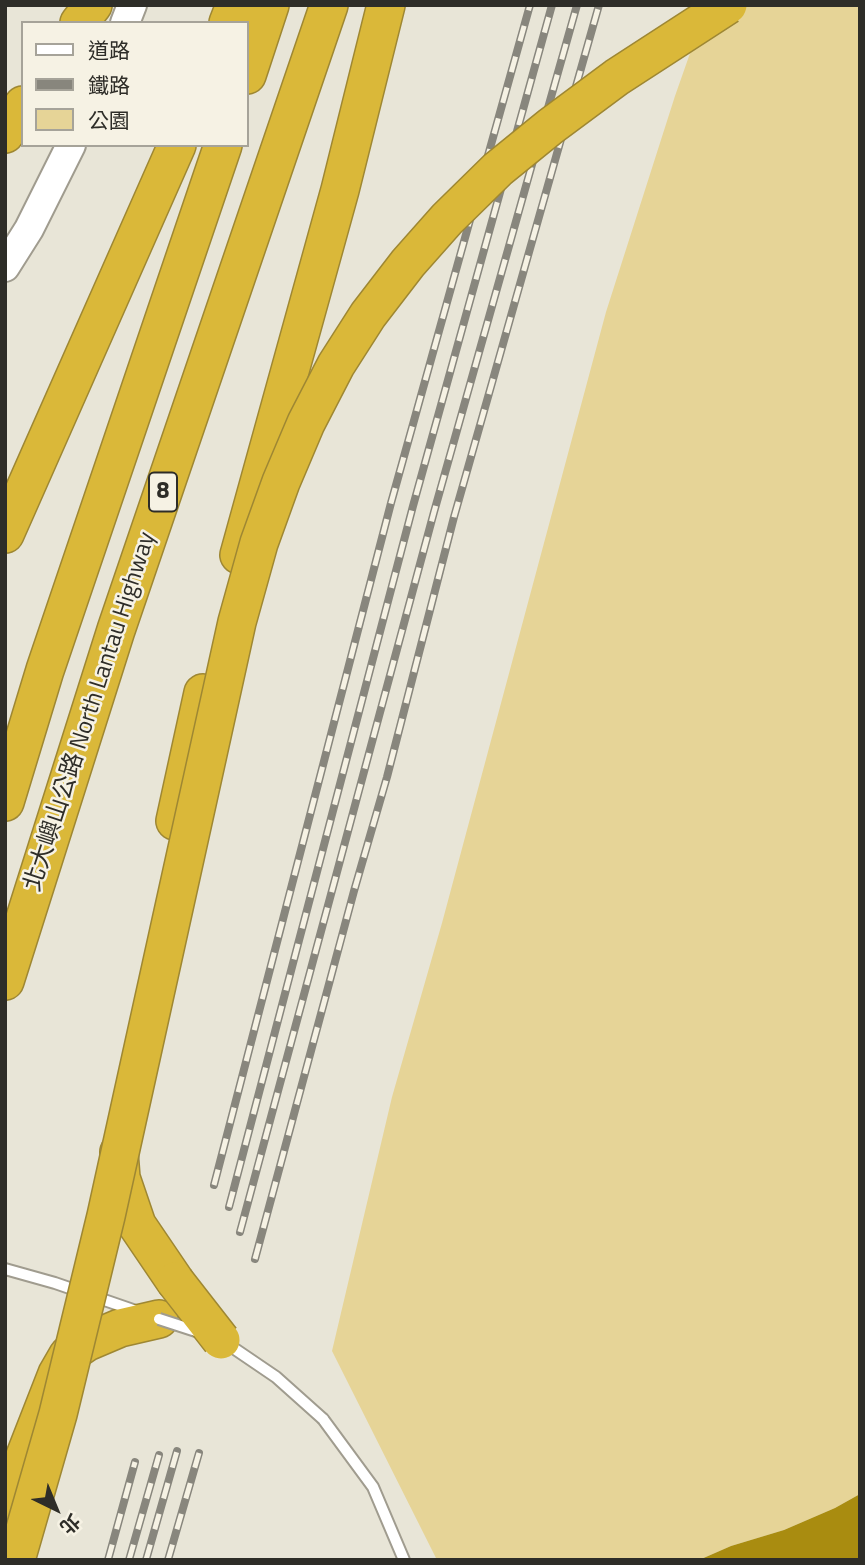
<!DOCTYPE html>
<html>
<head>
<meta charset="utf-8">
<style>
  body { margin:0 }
  #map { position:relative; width:865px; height:1565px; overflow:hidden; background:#e8e5d7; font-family:"Titillium Web","Noto Sans TC",sans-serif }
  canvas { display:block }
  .frame { position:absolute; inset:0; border:7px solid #2e2d28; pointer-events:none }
  .legend { position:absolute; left:21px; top:21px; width:228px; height:126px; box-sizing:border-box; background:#f6f2e4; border:2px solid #a6a399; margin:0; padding:9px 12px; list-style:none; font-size:21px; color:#2e2d28 }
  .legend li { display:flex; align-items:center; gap:14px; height:35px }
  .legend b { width:35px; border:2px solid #a6a399 }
  .north { position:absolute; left:21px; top:1474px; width:70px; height:70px; -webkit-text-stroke:5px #f6f2e4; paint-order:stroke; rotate:137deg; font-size:19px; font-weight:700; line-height:28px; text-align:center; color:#2e2d28 }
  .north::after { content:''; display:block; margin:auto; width:24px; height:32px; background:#2e2d28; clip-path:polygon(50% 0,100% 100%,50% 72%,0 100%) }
</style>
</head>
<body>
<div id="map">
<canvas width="865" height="1565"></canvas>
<div class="frame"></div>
<ul class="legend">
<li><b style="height:9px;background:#fff"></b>道路</li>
<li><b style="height:9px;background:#88867d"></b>鐵路</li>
<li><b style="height:19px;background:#e6d497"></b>公園</li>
</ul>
<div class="north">北</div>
</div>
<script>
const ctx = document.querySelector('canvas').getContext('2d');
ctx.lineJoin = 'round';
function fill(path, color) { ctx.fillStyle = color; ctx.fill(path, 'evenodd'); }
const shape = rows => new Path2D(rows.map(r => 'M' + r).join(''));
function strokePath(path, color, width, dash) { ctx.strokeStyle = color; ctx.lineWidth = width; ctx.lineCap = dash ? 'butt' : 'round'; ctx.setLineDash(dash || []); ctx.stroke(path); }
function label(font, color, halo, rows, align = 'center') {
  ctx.font = font + ' "Titillium Web","Noto Sans TC",sans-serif'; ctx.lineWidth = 5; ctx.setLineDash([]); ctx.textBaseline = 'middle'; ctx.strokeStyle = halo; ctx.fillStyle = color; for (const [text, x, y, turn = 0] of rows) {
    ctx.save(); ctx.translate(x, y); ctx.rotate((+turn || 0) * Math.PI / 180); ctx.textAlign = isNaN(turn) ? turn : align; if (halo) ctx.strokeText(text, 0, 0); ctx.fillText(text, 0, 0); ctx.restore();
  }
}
const green = shape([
  [707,5,860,5,860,1494,835,1508,784,1530,731,1546,699,1560,437,1560,332,1351,392,1097,442,923,606,312,675,96]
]);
const water = shape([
  [860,1494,860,1560,699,1560,731,1546,784,1530,835,1508]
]);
const lane = shape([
  [5,1269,55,1283,139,1312],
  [323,1419,373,1487,404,1560]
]);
const secondary = shape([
  [125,23,132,5],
  [5,267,29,229,71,145]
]);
const highway = shape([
  [79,23,93,5],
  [228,23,235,5],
  [247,75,270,5],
  [5,134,23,105],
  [5,534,177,145],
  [239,555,340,190,386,5],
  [5,802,45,670,223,145],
  [175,821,203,693],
  [5,981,116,630,329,5],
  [119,1152,121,1178,137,1225,175,1281],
  [5,1507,57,1374,68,1355,87,1342,120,1328,159,1319]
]);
const rail = shape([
  [214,1185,391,503,530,5],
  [229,1207,413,506,552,5],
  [240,1232,434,512,577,5],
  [255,1259,354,891,387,777,454,517,599,5],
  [108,1560,135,1462],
  [129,1560,159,1455],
  [146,1560,177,1451],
  [168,1560,199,1453]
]);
const laneBridge = shape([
  [159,1319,202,1333],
  [226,1343,276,1377,323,1419]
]);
const highwayBridge = shape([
  [175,1281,221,1340],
  [16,1560,58,1414,106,1216,237,622,259,543,281,482,306,423,336,365,368,315,408,263,447,219,498,169,551,126,617,77,728,5]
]);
const shields = [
  [163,492,28]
];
const shieldNames = [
  ["8",163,492]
];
const streetNames = [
  ["北大嶼山公路 North Lantau Highway",91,712,-72]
];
fill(green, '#e6d497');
fill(water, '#a98c10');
strokePath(lane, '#a09c8f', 14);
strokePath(secondary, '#a09c8f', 32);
strokePath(highway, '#9e8733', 40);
strokePath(lane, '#fff', 10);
strokePath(secondary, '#fff', 28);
strokePath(highway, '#dab839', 37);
strokePath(rail, '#88867d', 8);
strokePath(rail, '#f6f2e4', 5, [16]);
strokePath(laneBridge, '#a09c8f', 14, []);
strokePath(highwayBridge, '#9e8733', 40, []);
strokePath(laneBridge, '#fff', 10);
strokePath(highwayBridge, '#dab839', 37);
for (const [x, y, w] of shields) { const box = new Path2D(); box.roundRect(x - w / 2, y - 19.5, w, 39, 5); ctx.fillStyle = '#f6f2e4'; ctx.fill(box); strokePath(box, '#2e2d28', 2); }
label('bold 23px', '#2e2d28', null, shieldNames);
label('24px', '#2e2d28', '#f6f2e4', streetNames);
</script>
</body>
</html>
